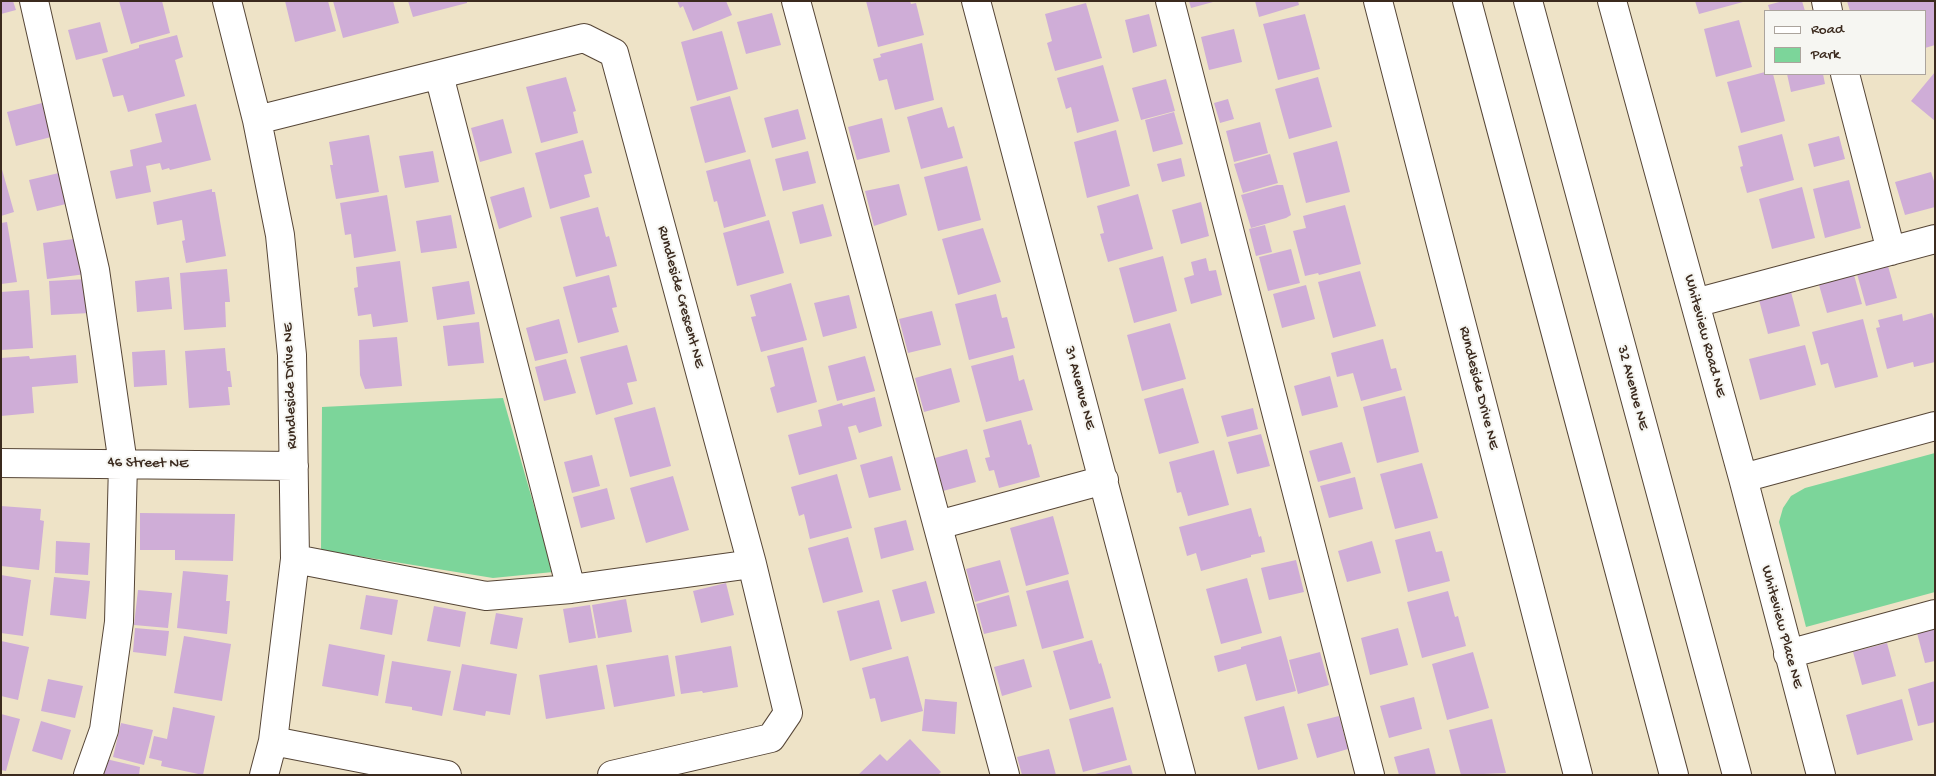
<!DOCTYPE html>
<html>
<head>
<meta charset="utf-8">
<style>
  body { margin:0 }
  #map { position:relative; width:1936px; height:776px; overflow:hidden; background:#eee3c7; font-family:"Gochi Hand",sans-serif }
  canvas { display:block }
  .frame { position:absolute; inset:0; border:2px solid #3b2a1e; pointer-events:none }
  .legend { position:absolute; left:1764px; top:10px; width:162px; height:65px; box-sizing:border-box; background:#f6f6f2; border:1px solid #aba49d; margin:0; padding:6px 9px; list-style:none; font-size:15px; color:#3b2a1e }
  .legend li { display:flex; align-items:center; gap:10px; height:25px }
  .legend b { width:25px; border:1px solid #aba49d }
</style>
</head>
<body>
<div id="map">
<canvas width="1936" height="776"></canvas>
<div class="frame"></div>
<ul class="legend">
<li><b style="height:6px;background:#fff"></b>Road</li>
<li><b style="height:14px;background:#7cd59a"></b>Park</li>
</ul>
</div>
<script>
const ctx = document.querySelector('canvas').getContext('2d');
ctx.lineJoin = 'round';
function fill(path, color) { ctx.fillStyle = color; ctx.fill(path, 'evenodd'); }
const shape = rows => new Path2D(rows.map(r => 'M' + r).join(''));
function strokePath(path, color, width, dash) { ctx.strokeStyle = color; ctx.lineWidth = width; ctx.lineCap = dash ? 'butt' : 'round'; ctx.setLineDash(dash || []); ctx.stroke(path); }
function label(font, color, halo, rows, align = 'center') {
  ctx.font = font + ' "Gochi Hand",sans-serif'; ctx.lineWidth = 4; ctx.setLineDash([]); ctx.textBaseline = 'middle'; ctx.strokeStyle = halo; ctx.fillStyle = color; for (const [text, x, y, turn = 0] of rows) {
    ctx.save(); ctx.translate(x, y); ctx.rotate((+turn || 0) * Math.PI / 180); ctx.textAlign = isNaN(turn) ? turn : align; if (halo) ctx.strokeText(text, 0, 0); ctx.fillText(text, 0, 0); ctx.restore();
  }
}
const green = shape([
  [503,398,553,572,493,578,321,550,322,407],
  [1935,453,1935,592,1806,627,1779,522,1783,508,1791,496,1805,488]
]);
const building = shape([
  [1,1,13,1,16,10,1,14],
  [119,1,162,1,170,33,131,44],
  [285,1,328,1,336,31,295,42],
  [333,1,393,1,399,23,343,38],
  [408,1,467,1,467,3,413,17],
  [677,1,726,1,732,15,693,31,683,6,680,8],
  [866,1,910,1,911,4,916,3,924,35,878,47],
  [1189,1,1212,1,1213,2,1191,8],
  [1255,1,1298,1,1299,5,1259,17],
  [1695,1,1743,1,1743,2,1699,14],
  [1783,1,1802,1,1805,11,1770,11,1768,5],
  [1847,1,1935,1,1935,45,1925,48,1925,11,1850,11],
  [1086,3,1102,58,1055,71,1047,43,1052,41,1045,14],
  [772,13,781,45,746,54,737,22],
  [1149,14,1157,46,1133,53,1125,20],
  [1305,14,1320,69,1278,80,1263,24],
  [1739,20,1752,67,1716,77,1704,29],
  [100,22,108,52,76,60,68,30],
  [1234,29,1242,62,1209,70,1201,37],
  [722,31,738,89,697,101,681,42],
  [177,35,183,57,175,60,185,96,128,112,123,95,113,97,102,59,139,48,139,45],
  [922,43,934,100,895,110,887,79,879,81,873,59,881,57,880,54],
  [1103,65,1119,121,1077,133,1071,107,1066,109,1057,78],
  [1765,72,1773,74,1785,121,1741,133,1727,82],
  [1935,72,1935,121,1911,101],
  [1787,74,1823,74,1825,84,1791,92],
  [566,77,576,111,573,112,578,133,541,143,526,87],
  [1318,77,1332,127,1289,139,1275,89],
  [1166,79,1175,111,1141,120,1132,88],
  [730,96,746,152,705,163,690,107],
  [1228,99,1234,119,1220,123,1214,103],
  [42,103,51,137,16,146,7,112],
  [196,104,211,160,170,170,169,168,162,170,160,163,146,166,151,192,116,199,110,171,133,166,130,150,162,142,155,114],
  [942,107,948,128,954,126,963,158,921,169,907,117],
  [798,109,806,139,772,148,764,118],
  [1174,112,1183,144,1153,152,1145,120],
  [882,118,890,152,857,160,848,127],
  [503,119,512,153,480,162,471,128],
  [1260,122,1268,153,1234,162,1226,131],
  [1116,130,1130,186,1087,198,1074,142],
  [1782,134,1794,180,1747,193,1740,167,1743,166,1738,146],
  [369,135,379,192,336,199,330,165,333,165,329,142],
  [1839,136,1845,159,1814,167,1808,144],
  [583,140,592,173,584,175,590,197,550,209,535,153],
  [1337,141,1350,192,1306,203,1293,153],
  [433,151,439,182,405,188,399,156],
  [808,151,816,183,783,191,775,159],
  [1270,154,1278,183,1243,193,1234,164],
  [1181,158,1185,176,1162,182,1157,164],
  [750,159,766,216,724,228,717,201,714,202,706,171],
  [1,166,14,212,1,216],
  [967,166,981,220,938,231,924,177],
  [63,172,70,203,37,211,29,180],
  [1931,172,1935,184,1935,207,1905,215,1895,182],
  [1849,180,1861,228,1825,238,1813,189],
  [899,184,907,215,874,226,865,191],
  [1277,185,1283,185,1291,215,1286,218,1251,228,1241,195],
  [524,187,532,217,499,229,490,197],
  [1802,187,1815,238,1772,249,1759,199],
  [212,189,212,192,215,192,226,256,186,263,182,241,185,240,182,220,157,225,153,202],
  [1138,194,1153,249,1108,262,1100,234,1104,233,1097,206],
  [387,195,396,251,354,258,351,234,345,235,340,203],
  [1201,202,1209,236,1181,244,1172,210],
  [823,204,832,236,800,244,792,212],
  [1345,205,1361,264,1319,275,1318,273,1305,276,1293,231,1306,228,1303,216],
  [598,207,606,237,609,236,617,266,576,277,560,217],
  [451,215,457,248,421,253,416,221],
  [769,220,784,273,737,286,723,233],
  [7,222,17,282,1,284,1,223],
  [1265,225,1272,252,1256,256,1249,229],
  [983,228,1001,282,958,295,942,239],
  [81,238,86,274,47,279,43,243],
  [1291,249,1300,283,1268,291,1259,257],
  [1163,256,1177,311,1134,323,1119,268],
  [1206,258,1209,271,1216,270,1222,295,1191,304,1184,278,1194,275,1191,262],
  [400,261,408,322,373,327,371,314,358,316,354,288,358,287,356,267],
  [1888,266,1897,298,1866,306,1857,274],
  [227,269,230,302,225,302,226,327,184,330,180,273],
  [1360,271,1376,326,1333,338,1318,282],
  [609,275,617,307,612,308,619,332,578,343,563,287],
  [1854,275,1862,304,1827,313,1819,285],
  [169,277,172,309,137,312,135,281],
  [88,279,90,313,51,315,49,281],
  [469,281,475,314,437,320,432,287],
  [791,283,807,340,761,352,751,317,756,316,750,295],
  [1306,285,1315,319,1282,328,1273,294],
  [29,290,33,348,1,350,1,292],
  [1791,292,1800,326,1768,334,1759,300],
  [996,294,1002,318,1007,317,1015,348,969,360,955,304],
  [849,295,857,328,823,337,814,303],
  [932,311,941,345,908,353,899,319],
  [1932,313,1935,322,1935,362,1914,367,1913,362,1887,369,1876,328,1880,327,1878,320,1902,314,1903,321],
  [559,319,568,353,535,361,526,328],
  [1863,319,1878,377,1835,388,1828,363,1821,365,1812,332],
  [479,322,484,363,448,366,443,326],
  [1170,323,1186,379,1142,391,1127,335],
  [397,337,402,386,365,389,360,375,359,340],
  [1383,339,1391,369,1396,368,1402,390,1361,401,1353,373,1337,377,1331,353],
  [627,345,637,381,627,383,633,404,596,415,580,357],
  [1805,345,1816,385,1760,400,1749,359],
  [803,347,817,402,777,413,770,388,775,386,767,356],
  [225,348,227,371,230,371,232,387,228,387,230,405,189,408,185,351],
  [165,350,167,385,134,387,132,352],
  [76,355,78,383,32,387,34,413,1,416,1,358,29,356,30,359],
  [1013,355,1019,381,1024,379,1033,410,986,422,971,366],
  [865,356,875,391,837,401,828,366],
  [566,359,576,393,544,401,535,367],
  [951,368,960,402,924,412,915,378],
  [1330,376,1338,407,1302,416,1294,386],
  [1183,388,1199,443,1159,454,1144,399],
  [1405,396,1419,452,1377,463,1363,407],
  [875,397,882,426,859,433,856,425,848,427,857,459,799,475,788,435,822,426,818,410,842,403,843,406],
  [655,407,671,466,630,477,614,418],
  [1253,408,1258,429,1227,437,1221,416],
  [1021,420,1028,445,1031,444,1040,477,999,488,994,470,989,471,985,458,990,457,983,430],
  [1261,434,1270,466,1237,474,1228,442],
  [1342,442,1351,473,1318,482,1309,451],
  [967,449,976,482,943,491,935,458],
  [1214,450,1229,505,1188,516,1181,492,1177,493,1169,462],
  [592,455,600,486,572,493,564,462],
  [892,456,901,490,869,498,860,465],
  [1422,463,1438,518,1395,529,1380,474],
  [837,474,852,528,810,539,804,514,799,516,791,487],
  [673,476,689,530,646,543,630,488],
  [1355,477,1363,509,1329,518,1320,486],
  [607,488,615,519,581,528,573,497],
  [1,506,41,509,40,520,44,521,39,570,1,566],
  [1251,508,1259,537,1261,536,1265,552,1251,555,1251,557,1201,571,1196,553,1187,556,1179,527],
  [140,513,235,514,233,561,175,560,175,550,140,550],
  [1053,516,1069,574,1026,586,1010,528],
  [906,520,914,550,881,559,874,528],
  [1430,531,1436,552,1442,551,1450,581,1408,592,1395,540],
  [848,537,863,592,823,603,808,548],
  [56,541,90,543,88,575,55,573],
  [1372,541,1381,573,1347,582,1338,551],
  [1000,560,1009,592,975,602,966,569],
  [1296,560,1304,592,1269,600,1261,568],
  [183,571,228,575,226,601,230,601,227,634,177,628],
  [1,575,31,580,23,636,1,633],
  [54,577,90,581,86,619,50,615],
  [1247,578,1262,633,1221,644,1206,589],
  [1068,580,1084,638,1042,649,1026,591],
  [926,581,935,613,901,622,892,590],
  [726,583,734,615,701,623,693,591],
  [138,590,172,593,168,628,134,625],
  [1448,591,1455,617,1458,616,1466,646,1422,658,1407,602],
  [366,595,398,600,392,635,360,629],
  [1009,595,1017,626,984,634,976,604],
  [626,599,632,632,598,638,592,605],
  [879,600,892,649,850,661,837,611],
  [590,605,596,638,569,643,563,609],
  [434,606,466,612,460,647,427,641],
  [496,613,523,618,517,649,490,644],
  [135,628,169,631,166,656,133,652],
  [1398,628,1408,665,1370,675,1361,638],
  [1935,629,1935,661,1925,663,1917,633],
  [184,636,231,644,222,701,174,693],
  [1281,636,1296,691,1256,701,1246,664,1218,672,1214,656,1241,649,1241,647],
  [1092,640,1099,664,1101,663,1111,698,1070,710,1053,651],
  [1,641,29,647,18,700,1,696],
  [1887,643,1896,676,1862,685,1853,652],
  [329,644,385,655,378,696,322,686],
  [731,646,738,687,703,693,702,691,681,694,675,656],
  [1320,652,1329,685,1298,694,1289,660],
  [1473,652,1489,708,1447,720,1432,664],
  [668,655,675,696,614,707,606,665],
  [908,656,923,711,881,722,875,698,870,699,862,668],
  [1024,659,1032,687,1002,696,994,667],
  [392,661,451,671,442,716,412,710,412,707,385,703],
  [462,664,517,674,510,715,486,711,485,716,453,710],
  [597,665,605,709,546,719,539,675],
  [48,679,83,686,75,718,41,711],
  [1935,681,1935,722,1918,726,1908,689],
  [1414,697,1422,729,1389,738,1380,706],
  [925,699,957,702,955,734,922,731],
  [1902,699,1913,740,1857,755,1846,715],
  [1284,706,1298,759,1258,770,1244,717],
  [173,707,215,716,203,775,161,766,162,761,149,758,154,736,167,739],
  [1113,707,1127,760,1083,772,1069,719],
  [1,714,20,719,6,771,1,770],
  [1339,716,1348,749,1317,758,1307,724],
  [1492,719,1506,773,1461,775,1449,730],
  [41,721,71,730,62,760,32,751],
  [121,723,153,730,144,765,113,757],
  [910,739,941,772,938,775,858,775,880,754,887,761],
  [1429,748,1436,775,1399,775,1394,757],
  [1049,749,1056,775,1022,775,1017,757],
  [106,759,140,767,139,775,103,775],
  [1130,765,1133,775,1095,775,1095,774]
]);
const minor = shape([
  [34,1,95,270,123,464,119,622,104,730,88,775],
  [227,1,257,120,280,235,292,355,295,559,273,741,264,775],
  [796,1,1005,775],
  [976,1,1181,775],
  [1170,1,1370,775],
  [1378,1,1578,775],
  [1612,1,1743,478,1935,426],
  [1826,1,1828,11],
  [1845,74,1891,251],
  [439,75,571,589],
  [257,120,584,38,614,53,752,564,788,713,771,738,612,775],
  [1695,303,1935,239],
  [1,463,294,466],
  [1743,478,1821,775],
  [938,525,1104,480],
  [295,559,486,596,571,589,752,564],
  [1788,654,1935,614],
  [273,741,447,775]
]);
const major = shape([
  [1467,1,1674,775],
  [1528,1,1737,775]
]);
const streetNames = [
  ["Rundleside Crescent NE",680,297,75],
  ["Whiteview Road NE",1704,336,75],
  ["Rundleside Drive NE",291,386,-92],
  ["31 Avenue NE",1079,388,75],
  ["Rundleside Drive NE",1478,388,76],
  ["32 Avenue NE",1632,388,75],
  ["46 Street NE",148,464,1],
  ["Whiteview Place NE",1781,627,75]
];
fill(green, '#7cd59a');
fill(building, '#cfadd7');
strokePath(minor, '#564637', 30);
strokePath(major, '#564637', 30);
strokePath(minor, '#fff', 28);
strokePath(major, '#fff', 28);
label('15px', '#3b2a1e', '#f6f6f2', streetNames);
</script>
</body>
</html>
